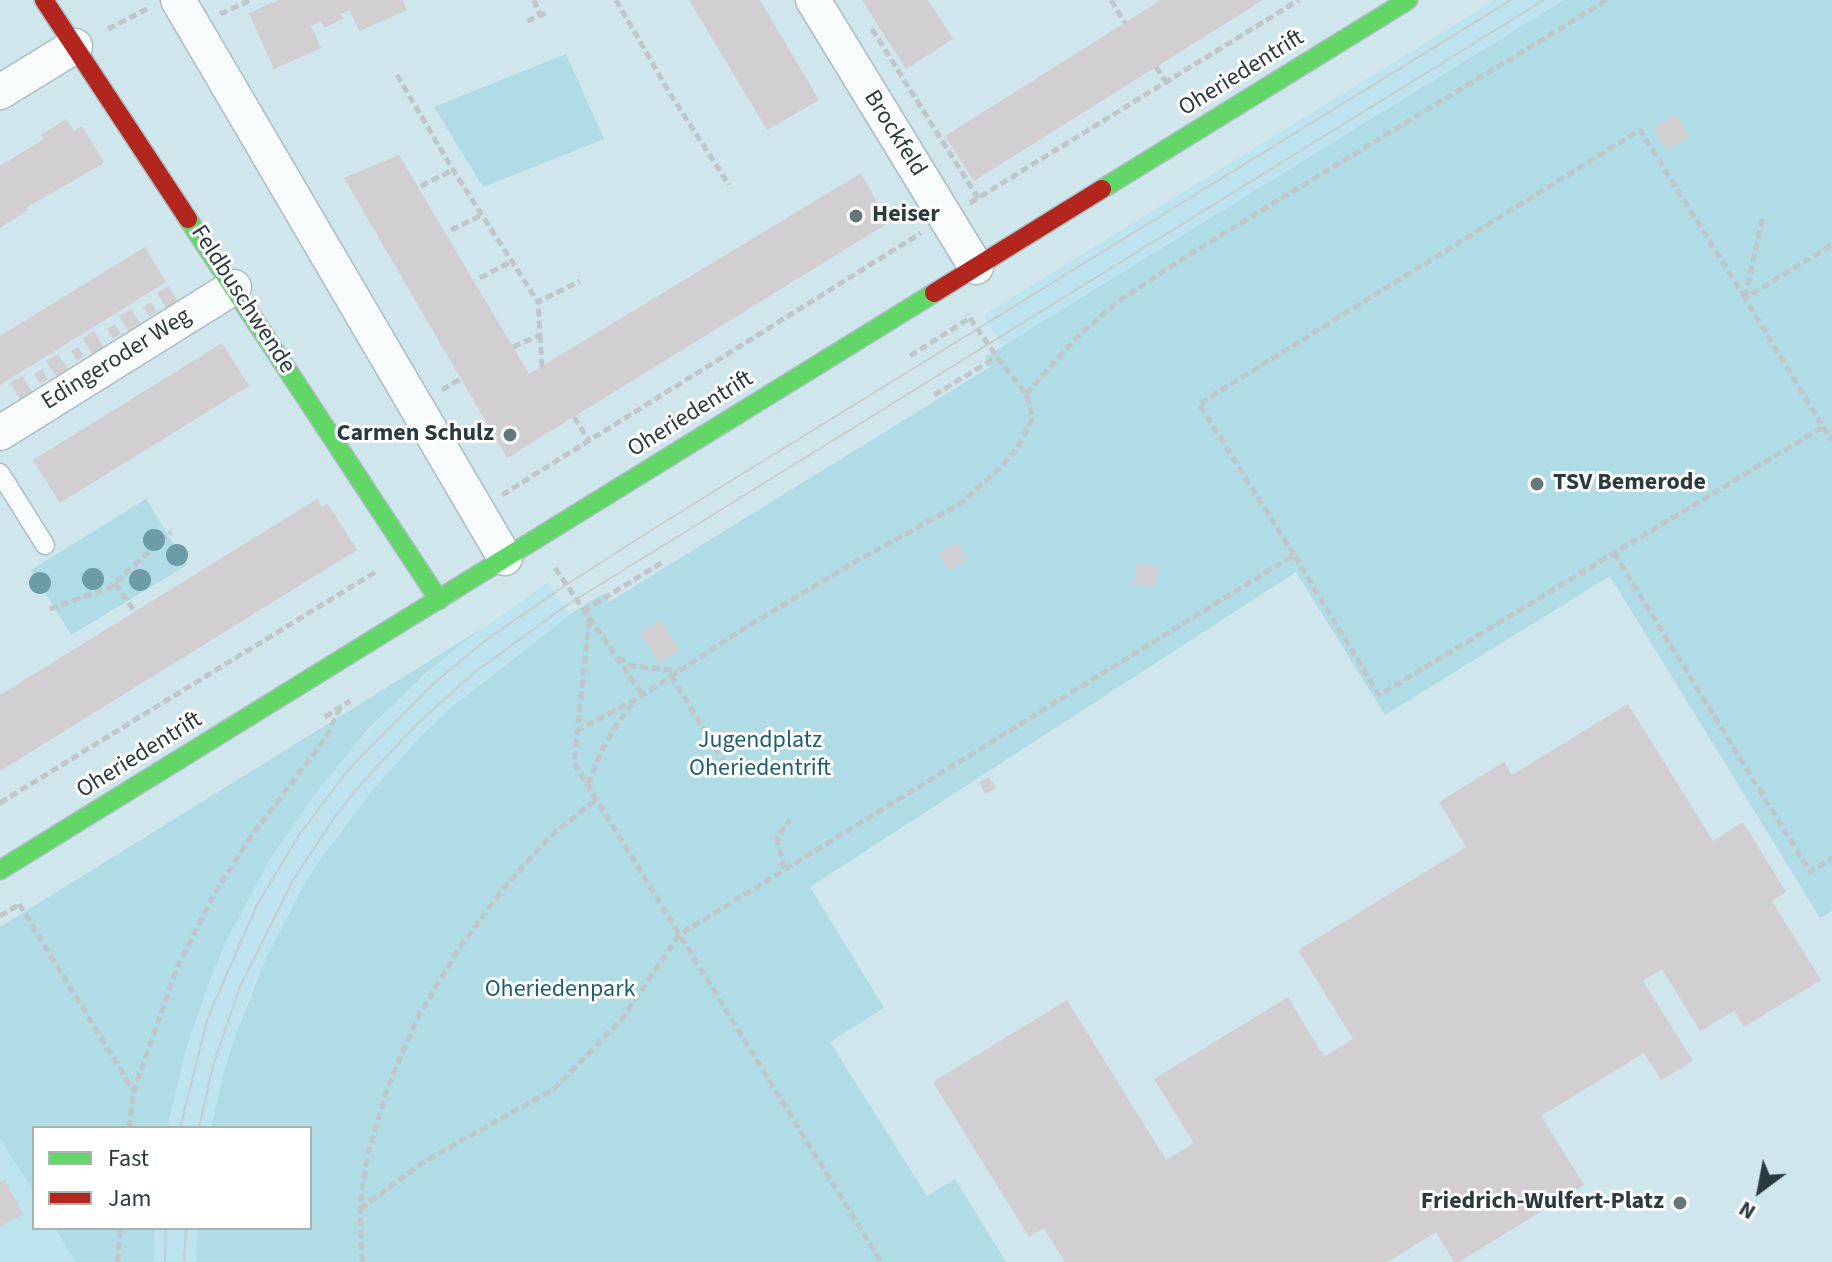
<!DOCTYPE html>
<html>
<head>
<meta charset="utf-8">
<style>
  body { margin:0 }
  #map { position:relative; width:1832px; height:1262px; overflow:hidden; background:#cfe6ec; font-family:"Source Sans 3",sans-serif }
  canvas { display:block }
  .legend { position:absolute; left:32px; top:1126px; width:280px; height:104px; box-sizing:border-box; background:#fff; border:2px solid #a9b1b2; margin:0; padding:10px 14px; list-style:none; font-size:24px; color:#293b3f }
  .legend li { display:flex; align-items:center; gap:16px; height:40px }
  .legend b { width:40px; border:2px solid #a9b1b2 }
  .north { position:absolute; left:1720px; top:1150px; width:80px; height:80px; -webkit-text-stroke:6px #fff; paint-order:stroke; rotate:212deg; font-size:22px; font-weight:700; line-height:32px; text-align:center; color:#293b3f }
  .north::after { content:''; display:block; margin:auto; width:28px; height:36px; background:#293b3f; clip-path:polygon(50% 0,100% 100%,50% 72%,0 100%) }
</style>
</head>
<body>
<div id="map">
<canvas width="1832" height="1262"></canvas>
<ul class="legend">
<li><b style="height:10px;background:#63d668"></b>Fast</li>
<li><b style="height:10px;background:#b3261e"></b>Jam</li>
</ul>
<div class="north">N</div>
</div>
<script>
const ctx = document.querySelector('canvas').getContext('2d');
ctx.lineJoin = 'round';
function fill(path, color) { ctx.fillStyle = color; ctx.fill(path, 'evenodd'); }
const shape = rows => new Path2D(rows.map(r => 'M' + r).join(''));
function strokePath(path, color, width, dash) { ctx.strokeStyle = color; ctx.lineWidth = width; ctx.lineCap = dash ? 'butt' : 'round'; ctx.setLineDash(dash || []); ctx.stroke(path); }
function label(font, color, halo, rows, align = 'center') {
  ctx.font = font + ' "Source Sans 3",sans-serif'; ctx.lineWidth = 6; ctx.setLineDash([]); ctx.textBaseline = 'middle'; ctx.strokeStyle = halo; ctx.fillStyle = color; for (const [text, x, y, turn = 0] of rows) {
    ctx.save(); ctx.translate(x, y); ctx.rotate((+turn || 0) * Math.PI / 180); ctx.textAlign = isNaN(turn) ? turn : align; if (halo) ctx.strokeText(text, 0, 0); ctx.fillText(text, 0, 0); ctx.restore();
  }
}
const built = shape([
  [1495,0,1564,0,1003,346,984,315],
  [548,582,569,615,482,682,423,734,345,824,301,890,265,960,249,996,224,1072,211,1128,167,1128,186,1049,213,972,248,897,291,827,340,761,396,701,458,647],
  [0,1138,34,1193,34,1228,55,1228,76,1262,0,1262],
  [155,1228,198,1228,196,1262,154,1262]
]);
const green = shape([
  [1564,0,1832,0,1832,911,1820,918,1610,576,1385,715,1296,572,810,887,884,1008,830,1042,927,1196,955,1179,1006,1262,196,1262,198,1228,310,1228,310,1128,211,1128,224,1072,236,1034,265,960,301,890,323,856,370,793,423,734,452,707,569,615,604,593,609,602,990,367,985,357],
  [566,54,604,139,483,187,434,107],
  [146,499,187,565,71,635,31,570],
  [481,629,426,673,367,730,315,794,269,861,230,934,213,972,186,1049,167,1128,34,1128,34,1193,0,1138,0,927],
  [55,1228,155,1228,154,1262,76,1262]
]);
const building = shape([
  [279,0,403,0,407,10,359,31,350,10,341,14,343,19,324,28,321,21,311,26,321,48,274,69,249,13],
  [689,0,760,0,819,100,767,130],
  [862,0,928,0,953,39,906,69],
  [1161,0,1263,0,974,181,945,136],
  [1676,114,1689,137,1666,150,1653,128],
  [66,119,74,131,82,126,104,163,26,208,28,210,0,228,0,166,44,139,41,135],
  [399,155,529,374,861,173,888,223,507,458,344,178],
  [145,247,166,282,0,385,0,336],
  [168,286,179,303,167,310,157,293],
  [151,302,157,312,149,316,143,307],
  [131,309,142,326,130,333,119,316],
  [115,324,121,334,113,339,107,329],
  [94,331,105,349,93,356,83,338],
  [222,343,249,386,60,503,33,460],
  [78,347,84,356,77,361,71,351],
  [58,354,69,371,57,378,46,361],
  [42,369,48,379,40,384,34,374],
  [22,376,33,393,21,401,10,383],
  [317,499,322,507,328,504,357,550,0,771,0,695],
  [957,542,967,559,949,570,938,553],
  [1136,563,1158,566,1155,587,1134,585],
  [660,620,680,650,660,663,640,633],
  [1628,704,1713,841,1743,822,1786,892,1772,901,1821,980,1744,1027,1734,1011,1700,1031,1662,969,1643,981,1693,1061,1661,1080,1644,1053,1541,1116,1584,1185,1459,1262,1454,1262,1436,1232,1388,1262,1065,1262,1044,1228,1029,1237,933,1082,1067,1000,1166,1160,1194,1143,1154,1079,1288,997,1324,1057,1353,1039,1298,950,1466,847,1439,802,1504,762,1512,775],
  [728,728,734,736,719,747,713,738],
  [989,777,996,788,985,794,979,782],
  [5,1180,23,1214,0,1227,0,1183]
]);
const path = shape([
  [534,0,540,16],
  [616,0,669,92,729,185],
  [1111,0,1125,23],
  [220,14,251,0],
  [527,21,548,12],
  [108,29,149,8],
  [872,29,978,198],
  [1156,67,1166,82],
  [397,75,453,170,538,302,580,281],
  [421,186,453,170],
  [970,203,1299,0],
  [451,230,482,215],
  [480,278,512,261],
  [1745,297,1763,217],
  [540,335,542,367],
  [513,347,540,335,538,302],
  [910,356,970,318],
  [442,390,462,378],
  [1026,394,1077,337,1116,303,1187,256,1607,0],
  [934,395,997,357],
  [574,417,589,441],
  [1823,427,1832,441],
  [502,495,921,233],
  [1614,553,1810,872,1832,858],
  [1294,555,1199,404,1640,130,1745,298],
  [555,568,642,694],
  [115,583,135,612],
  [50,609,109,588,171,532],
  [583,611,663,562],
  [589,620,574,763,881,1262],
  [618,658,633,666,678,671],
  [671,676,733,777],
  [325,717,350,701],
  [576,731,638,698,743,629,853,563,960,504,999,469,1018,447,1033,418,1026,394,997,357,967,314],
  [588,784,603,748,617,724,636,699],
  [0,803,377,571],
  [784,868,777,837,790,820],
  [19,904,133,1090],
  [0,916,20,904],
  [129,1128,134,1090,177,968,214,894,252,835,325,739,340,708],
  [360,1209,422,1163,554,1089,622,1019,679,935,1294,555,1379,695,1823,427,1745,298,1832,245],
  [118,1262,120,1228],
  [362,1262,360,1209,367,1156,389,1084,418,1017,460,947,503,889,549,837,597,799]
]);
const lane = shape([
  [0,473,45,545]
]);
const street = shape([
  [178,0,505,558],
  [813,0,976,267],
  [0,92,75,46],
  [0,433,234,287]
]);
const fast = shape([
  [1102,189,1408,0],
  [188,219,439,600],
  [0,870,934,293]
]);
const jam = shape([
  [44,0,188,219],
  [934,293,1102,189]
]);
const tram = shape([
  [180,1128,208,1017,257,905,299,835,348,770,434,683,487,639,566,585,661,524,1511,0],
  [199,1128,213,1065,239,989,292,882,336,815,361,784,416,725,475,672,564,607,1544,0],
  [165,1262,166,1228],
  [184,1262,186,1228]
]);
const trees = [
  [154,540],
  [177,555],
  [93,579],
  [140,580],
  [40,583]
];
const markers = [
  [856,216,8,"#63777c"],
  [510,435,8,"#63777c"],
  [1537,484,8,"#63777c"],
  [1680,1203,8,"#63777c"]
];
const streetNames = [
  ["Oheriedentrift",1242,74,-32],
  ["Brockfeld",894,134,58],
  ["Feldbuschwende",242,300,57],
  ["Edingeroder Weg",117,360,-32],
  ["Oheriedentrift",691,415,-32],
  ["Oheriedentrift",140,756,-32]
];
const poiNames = [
  ["Heiser",872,216],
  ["Carmen Schulz",494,435,"right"],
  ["TSV Bemerode",1553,484],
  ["Friedrich-Wulfert-Platz",1664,1203,"right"]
];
const parkNames = [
  ["Jugendplatz",760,742],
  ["Oheriedentrift",760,770],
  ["Oheriedenpark",560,991]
];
fill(built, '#bde4ef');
fill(green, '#b0dce6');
fill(building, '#d2cfd2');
strokePath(lane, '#aabdc2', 21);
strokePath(street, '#aabdc2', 37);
strokePath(fast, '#aabdc2', 21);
strokePath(jam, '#aabdc2', 21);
strokePath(path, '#c0c7ca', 5, [8, 4]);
strokePath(lane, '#f8fbfc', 18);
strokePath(street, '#f8fbfc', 34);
strokePath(fast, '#63d668', 18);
strokePath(jam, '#b3261e', 18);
strokePath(tram, '#c7cecf', 2);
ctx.fillStyle = '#6d9ca6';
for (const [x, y] of trees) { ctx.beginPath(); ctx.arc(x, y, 11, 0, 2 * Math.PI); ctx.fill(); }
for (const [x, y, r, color] of markers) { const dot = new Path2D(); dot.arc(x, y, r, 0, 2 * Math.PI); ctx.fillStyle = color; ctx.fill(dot); strokePath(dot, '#fff', 3); }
label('24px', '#293b3f', '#fff', streetNames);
label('bold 24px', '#293b3f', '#fff', poiNames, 'left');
label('24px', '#1d5f6d', '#fff', parkNames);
</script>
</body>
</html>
